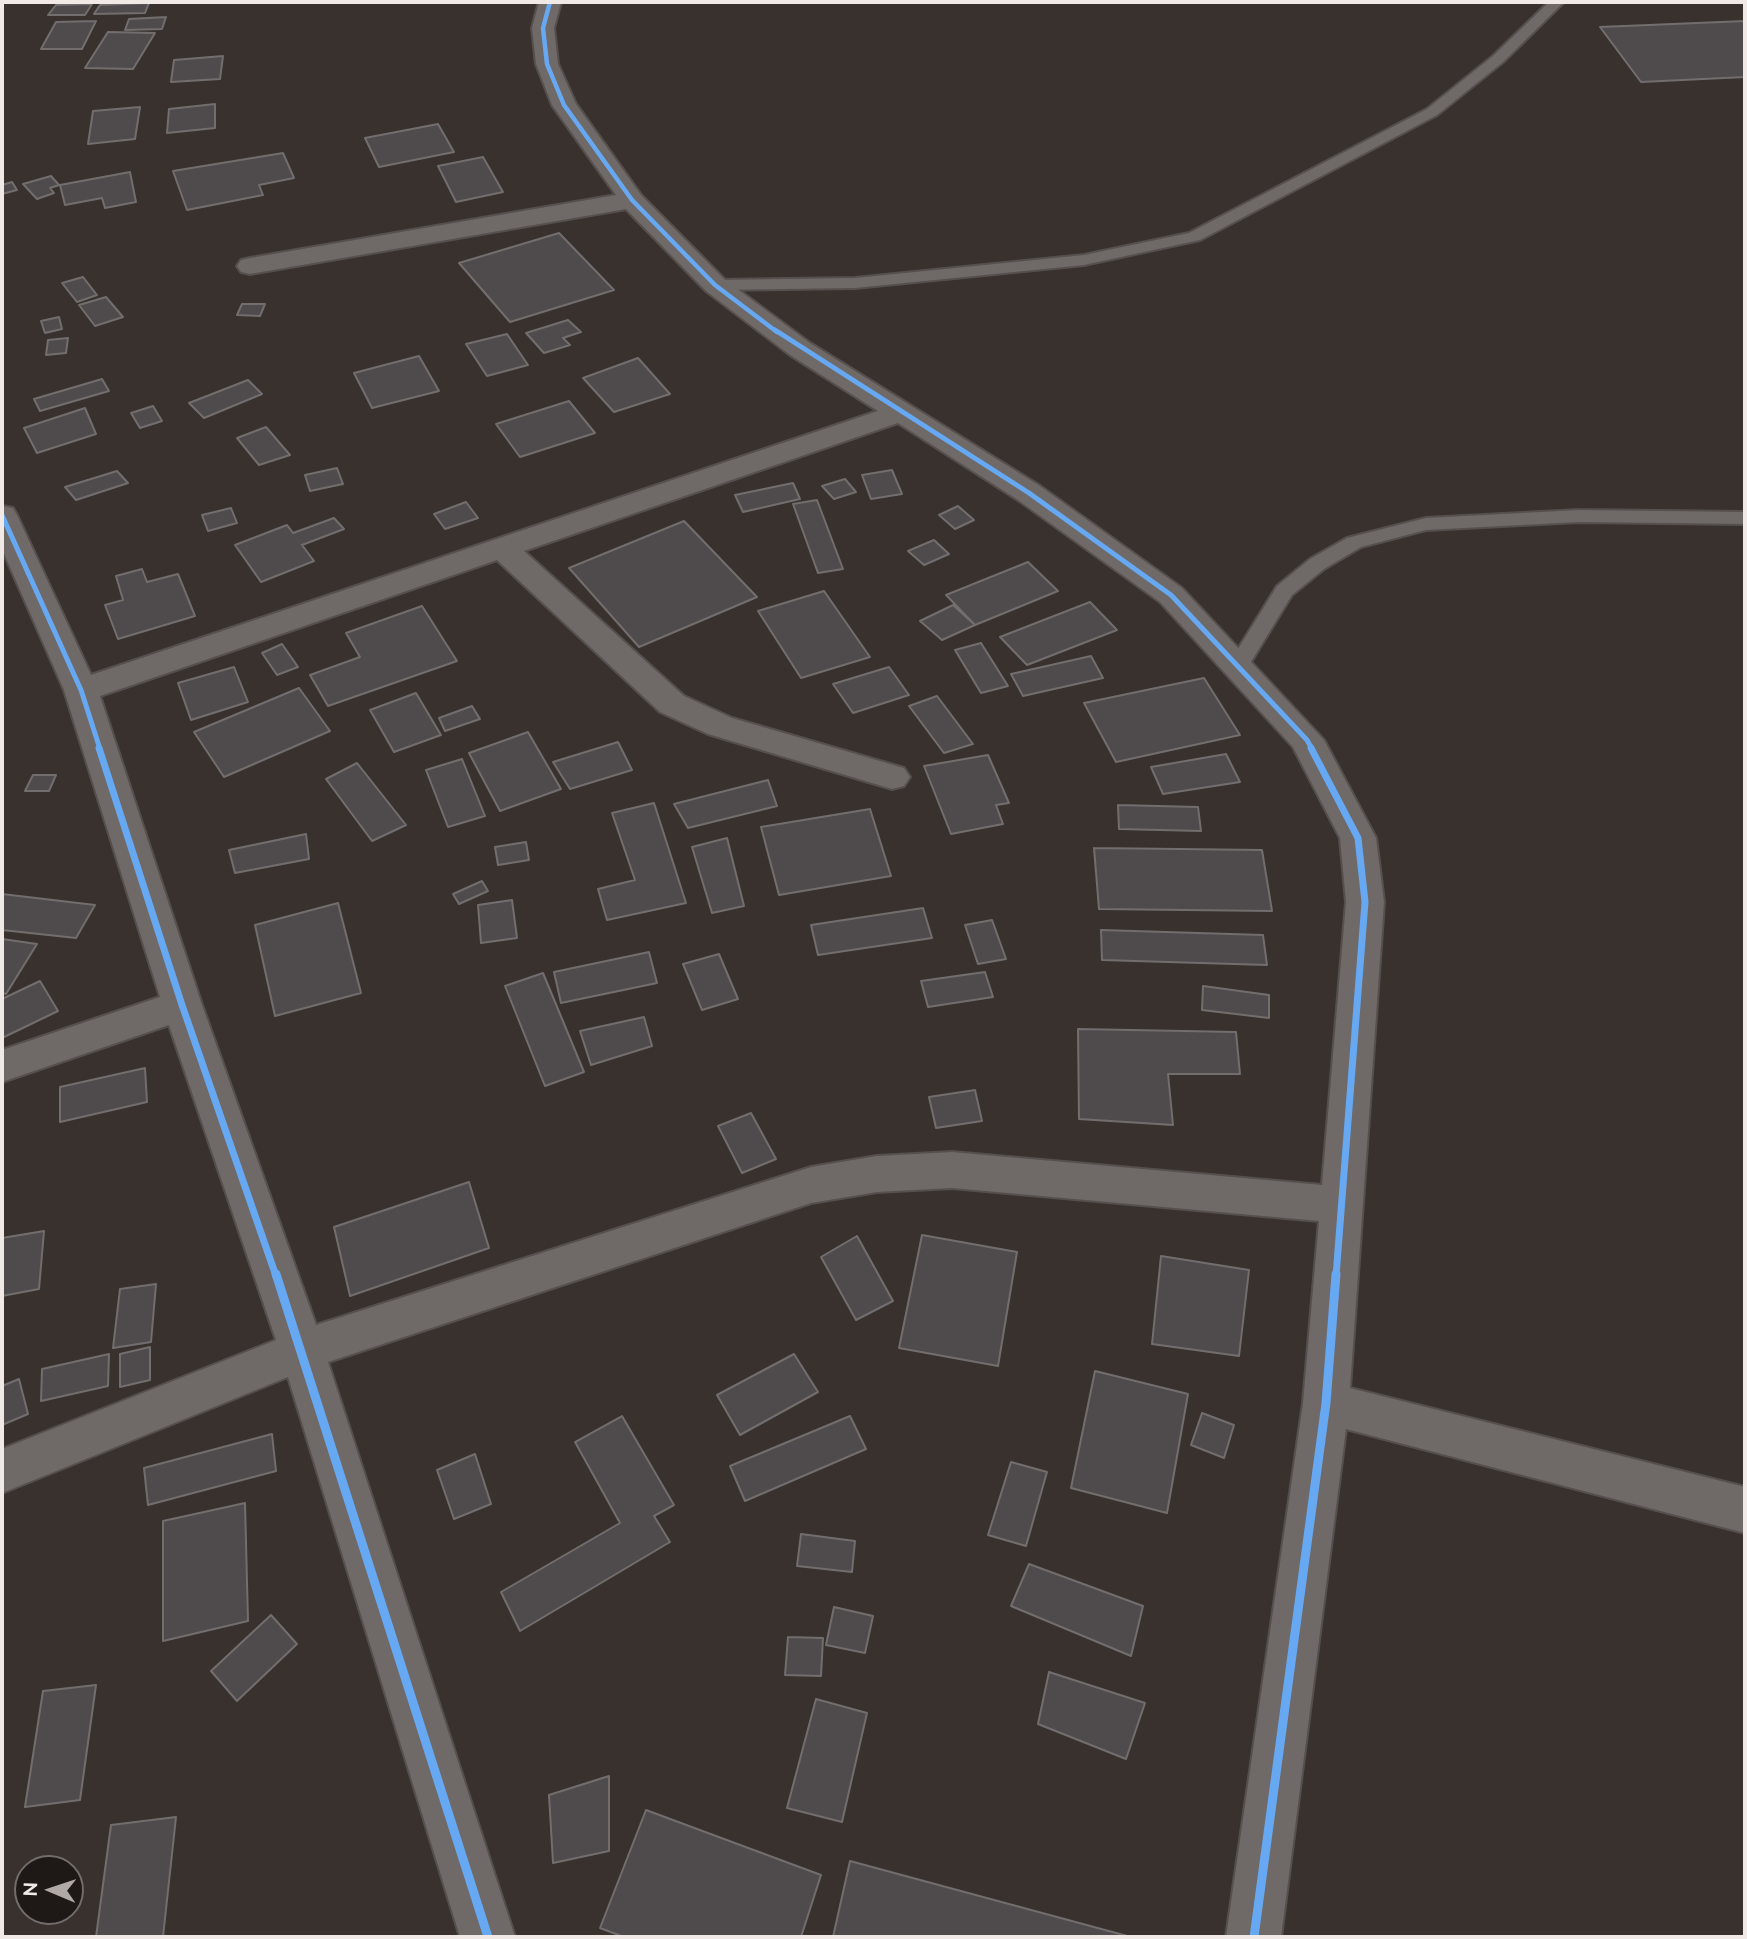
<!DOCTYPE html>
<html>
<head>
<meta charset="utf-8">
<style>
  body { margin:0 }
  #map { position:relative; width:1747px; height:1939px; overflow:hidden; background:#38312e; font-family:Raleway,sans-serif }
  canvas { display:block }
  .frame { position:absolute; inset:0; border:4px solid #f0e9e6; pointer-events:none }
  .north { position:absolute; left:14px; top:1855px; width:70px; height:70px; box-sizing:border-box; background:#1e1917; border:2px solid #726c6a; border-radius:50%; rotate:272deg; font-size:19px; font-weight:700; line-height:28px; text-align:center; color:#f0e9e6 }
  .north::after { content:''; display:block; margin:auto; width:24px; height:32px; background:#b0a9a6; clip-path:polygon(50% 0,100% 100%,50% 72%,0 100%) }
</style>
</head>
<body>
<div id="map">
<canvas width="1747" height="1939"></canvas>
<div class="frame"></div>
<div class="north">N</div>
</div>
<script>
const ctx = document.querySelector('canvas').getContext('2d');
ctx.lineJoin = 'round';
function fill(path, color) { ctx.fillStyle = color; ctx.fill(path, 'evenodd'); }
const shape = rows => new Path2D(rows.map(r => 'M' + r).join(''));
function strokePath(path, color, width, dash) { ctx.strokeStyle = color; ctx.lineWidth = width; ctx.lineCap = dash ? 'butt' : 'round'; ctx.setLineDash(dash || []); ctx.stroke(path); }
const building = shape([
  [149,3,145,13,94,14,100,5,149,3],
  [92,4,85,15,48,15,56,5,92,4],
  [166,17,162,29,125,30,129,19,166,17],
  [96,21,82,49,41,49,56,22,96,21],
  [1745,21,1745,77,1641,82,1600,27,1745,21],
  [108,32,155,33,133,69,85,68,108,32],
  [223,56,220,79,171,82,174,60,223,56],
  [215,104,215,128,167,133,169,109,215,104],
  [140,107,135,139,88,144,93,111,140,107],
  [438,124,454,152,379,167,365,138,438,124],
  [283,153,294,178,259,185,263,195,187,210,173,171,283,153],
  [483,157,503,192,456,202,438,166,483,157],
  [130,172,136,202,105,208,102,198,65,205,60,185,130,172],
  [51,176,59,185,50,188,54,193,37,199,23,184,51,176],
  [12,182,17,190,2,194,2,185,12,182],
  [559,233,614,290,510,322,459,263,559,233],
  [83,277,97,295,77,302,62,283,83,277],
  [106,297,123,317,95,326,79,305,106,297],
  [242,304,265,304,260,316,237,315,242,304],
  [59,317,62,329,45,333,41,321,59,317],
  [568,320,581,332,563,338,570,345,544,353,526,333,568,320],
  [507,334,528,365,487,376,466,344,507,334],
  [68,338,66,353,46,355,48,340,68,338],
  [419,356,439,391,372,408,354,373,419,356],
  [638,358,670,394,614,412,583,378,638,358],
  [102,379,109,391,40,411,34,399,102,379],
  [248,380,262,394,204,418,189,403,248,380],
  [569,401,595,433,520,457,496,424,569,401],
  [153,406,162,421,140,428,131,413,153,406],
  [85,408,96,434,37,453,24,428,85,408],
  [266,427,290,455,259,465,237,438,266,427],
  [337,468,343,484,310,491,305,475,337,468],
  [892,470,902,494,871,499,862,475,892,470],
  [117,471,128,483,76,500,65,487,117,471],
  [845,479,856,492,834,499,822,486,845,479],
  [793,483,800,499,743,512,735,495,793,483],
  [817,500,843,569,818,573,793,504,817,500],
  [466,502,478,518,445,529,434,514,466,502],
  [958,506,974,520,955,529,939,515,958,506],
  [231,508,237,523,208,531,202,515,231,508],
  [334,518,344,529,302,545,314,561,261,582,235,545,287,525,293,533,334,518],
  [684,521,757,597,639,647,569,568,684,521],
  [934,540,949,554,924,565,908,551,934,540],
  [1028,562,1058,591,975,625,946,595,1028,562],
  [142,569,147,582,178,574,195,616,118,639,105,605,123,600,116,576,142,569],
  [824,591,870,657,801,678,758,611,824,591],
  [1090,602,1117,630,1027,665,1000,637,1090,602],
  [953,605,975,625,942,640,920,621,953,605],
  [422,606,457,661,328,706,310,675,360,657,346,633,422,606],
  [981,643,1008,686,981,693,955,650,981,643],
  [282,644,298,667,277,675,262,653,282,644],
  [1091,656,1103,678,1023,696,1011,674,1091,656],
  [234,667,248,702,191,720,178,683,234,667],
  [889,667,909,695,853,713,833,684,889,667],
  [1204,678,1240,735,1116,762,1084,703,1204,678],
  [299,688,330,731,224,777,194,732,299,688],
  [416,693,441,735,394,752,370,710,416,693],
  [937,696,973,744,944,753,909,706,937,696],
  [472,706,480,719,445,731,439,718,472,706],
  [528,732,561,789,500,811,469,753,528,732],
  [618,742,632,770,570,789,553,762,618,742],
  [1226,754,1240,782,1163,794,1151,767,1226,754],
  [988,755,1009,803,996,805,1003,824,951,834,924,766,988,755],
  [462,759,485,816,448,827,426,770,462,759],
  [357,763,406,825,372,841,326,779,357,763],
  [33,775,56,775,49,791,25,791,33,775],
  [768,780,777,806,688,828,674,804,768,780],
  [654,803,686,903,607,920,598,889,635,880,612,813,654,803],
  [1118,805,1198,807,1201,831,1119,829,1118,805],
  [870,809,891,876,779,895,761,827,870,809],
  [306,834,309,859,235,873,229,850,306,834],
  [727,838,744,906,712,913,692,847,727,838],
  [526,842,529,860,498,865,495,847,526,842],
  [1094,848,1262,850,1272,911,1099,909,1094,848],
  [482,881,488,891,459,904,453,894,482,881],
  [2,894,95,905,76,938,2,930,2,894],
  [512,900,517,938,481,943,478,905,512,900],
  [338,903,361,993,275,1016,255,925,338,903],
  [923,908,932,938,818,955,811,925,923,908],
  [992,920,1006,959,978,964,965,925,992,920],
  [1101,930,1263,935,1267,965,1102,960,1101,930],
  [2,939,37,944,6,994,2,993,2,939],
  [649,952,657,983,561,1003,554,972,649,952],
  [719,954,738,999,702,1010,683,964,719,954],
  [985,972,993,997,928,1007,921,981,985,972],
  [543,973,584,1072,545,1086,505,986,543,973],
  [40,981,58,1011,2,1038,2,999,40,981],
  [1203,986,1269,995,1269,1018,1202,1010,1203,986],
  [644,1017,652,1046,591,1065,580,1031,644,1017],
  [1078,1029,1236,1032,1240,1074,1168,1074,1173,1125,1079,1119,1078,1029],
  [145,1068,147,1102,60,1122,60,1087,145,1068],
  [975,1090,982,1121,936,1128,929,1097,975,1090],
  [751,1113,776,1159,742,1173,718,1126,751,1113],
  [469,1182,489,1248,350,1296,334,1227,469,1182],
  [44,1231,39,1289,2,1296,2,1238,44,1231],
  [922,1235,1017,1252,998,1366,899,1348,922,1235],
  [857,1236,893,1301,856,1320,821,1257,857,1236],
  [1161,1256,1249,1270,1239,1356,1152,1344,1161,1256],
  [156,1284,151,1342,113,1348,120,1289,156,1284],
  [150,1347,150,1380,120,1387,120,1354,150,1347],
  [109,1354,108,1386,41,1401,42,1369,109,1354],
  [794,1354,818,1392,740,1435,717,1395,794,1354],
  [1095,1371,1188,1394,1167,1513,1071,1488,1095,1371],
  [19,1379,28,1414,2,1425,2,1386,19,1379],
  [1202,1413,1234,1425,1224,1458,1191,1445,1202,1413],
  [622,1416,674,1505,654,1516,670,1542,520,1631,501,1592,620,1523,575,1442,622,1416],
  [850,1416,866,1449,745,1501,730,1466,850,1416],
  [272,1434,276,1471,148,1505,144,1468,272,1434],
  [475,1454,491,1504,454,1519,437,1470,475,1454],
  [1011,1462,1047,1472,1026,1546,988,1535,1011,1462],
  [245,1503,248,1621,163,1641,163,1521,245,1503],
  [801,1534,855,1541,852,1572,797,1566,801,1534],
  [1029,1564,1143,1606,1131,1656,1011,1606,1029,1564],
  [834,1607,873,1616,865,1653,826,1645,834,1607],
  [271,1615,297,1644,237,1701,211,1671,271,1615],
  [788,1637,823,1638,821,1676,785,1675,788,1637],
  [1049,1672,1145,1703,1126,1759,1038,1724,1049,1672],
  [96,1685,80,1800,25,1807,43,1691,96,1685],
  [816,1699,867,1713,842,1822,787,1808,816,1699],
  [609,1776,609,1851,553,1863,549,1795,609,1776],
  [646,1810,821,1875,801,1937,624,1937,600,1928,646,1810],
  [176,1817,163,1937,96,1937,111,1825,176,1817],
  [850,1861,1131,1937,833,1937,850,1861]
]);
const service = shape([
  [1549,2,1564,2,1503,62,1437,115,1200,240,1084,265,855,288,715,290,706,285,715,280,855,278,1084,255,1189,233,1427,109,1493,56,1549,2],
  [1579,510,1745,512,1745,524,1579,522,1426,530,1361,547,1324,569,1292,595,1246,670,1232,670,1228,665,1277,586,1310,559,1347,538,1426,518,1579,510]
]);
const minor = shape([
  [539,2,561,2,554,28,558,64,576,104,641,195,724,279,810,343,1040,486,1182,588,1324,740,1376,838,1384,902,1350,1388,1745,1487,1745,1533,1346,1429,1281,1937,1226,1937,1303,1403,1319,1221,952,1188,877,1192,811,1203,328,1362,515,1937,460,1937,288,1377,2,1493,2,1449,276,1340,169,1025,2,1082,2,1050,160,997,64,690,2,549,2,506,13,508,17,515,91,675,878,411,790,355,706,291,626,209,250,274,241,272,237,266,241,260,250,258,616,195,552,105,536,64,532,28,539,2],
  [898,423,1018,500,1160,602,1293,747,1340,838,1346,902,1322,1185,952,1152,877,1156,811,1167,316,1325,202,1005,100,696,497,560,660,712,708,734,892,789,904,786,910,777,904,768,732,718,684,696,524,551,898,423]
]);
const cyclewayFar3 = shape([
  [550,2,543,28,547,64,564,105,632,200,715,285,777,332]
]);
const cyclewayFar2 = shape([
  [775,330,1029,493,1171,595,1307,740,1312,749],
  [2,515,81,690,100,749]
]);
const cyclewayFar1 = shape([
  [99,748,182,1005,276,1276],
  [1311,748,1358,838,1365,902,1336,1276]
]);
const cycleway = shape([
  [276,1274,488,1937],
  [1254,1937,1326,1403,1336,1274]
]);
fill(building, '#4f4a4b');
strokePath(building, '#726e6e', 2);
strokePath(service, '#554f4d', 4);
strokePath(minor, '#554f4d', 4);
fill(service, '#6f6967');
fill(minor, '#6f6967');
strokePath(cyclewayFar3, '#66a8f1', 4.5);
strokePath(cyclewayFar2, '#66a8f1', 5);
strokePath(cyclewayFar1, '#66a8f1', 7);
strokePath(cycleway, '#66a8f1', 9);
</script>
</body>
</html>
